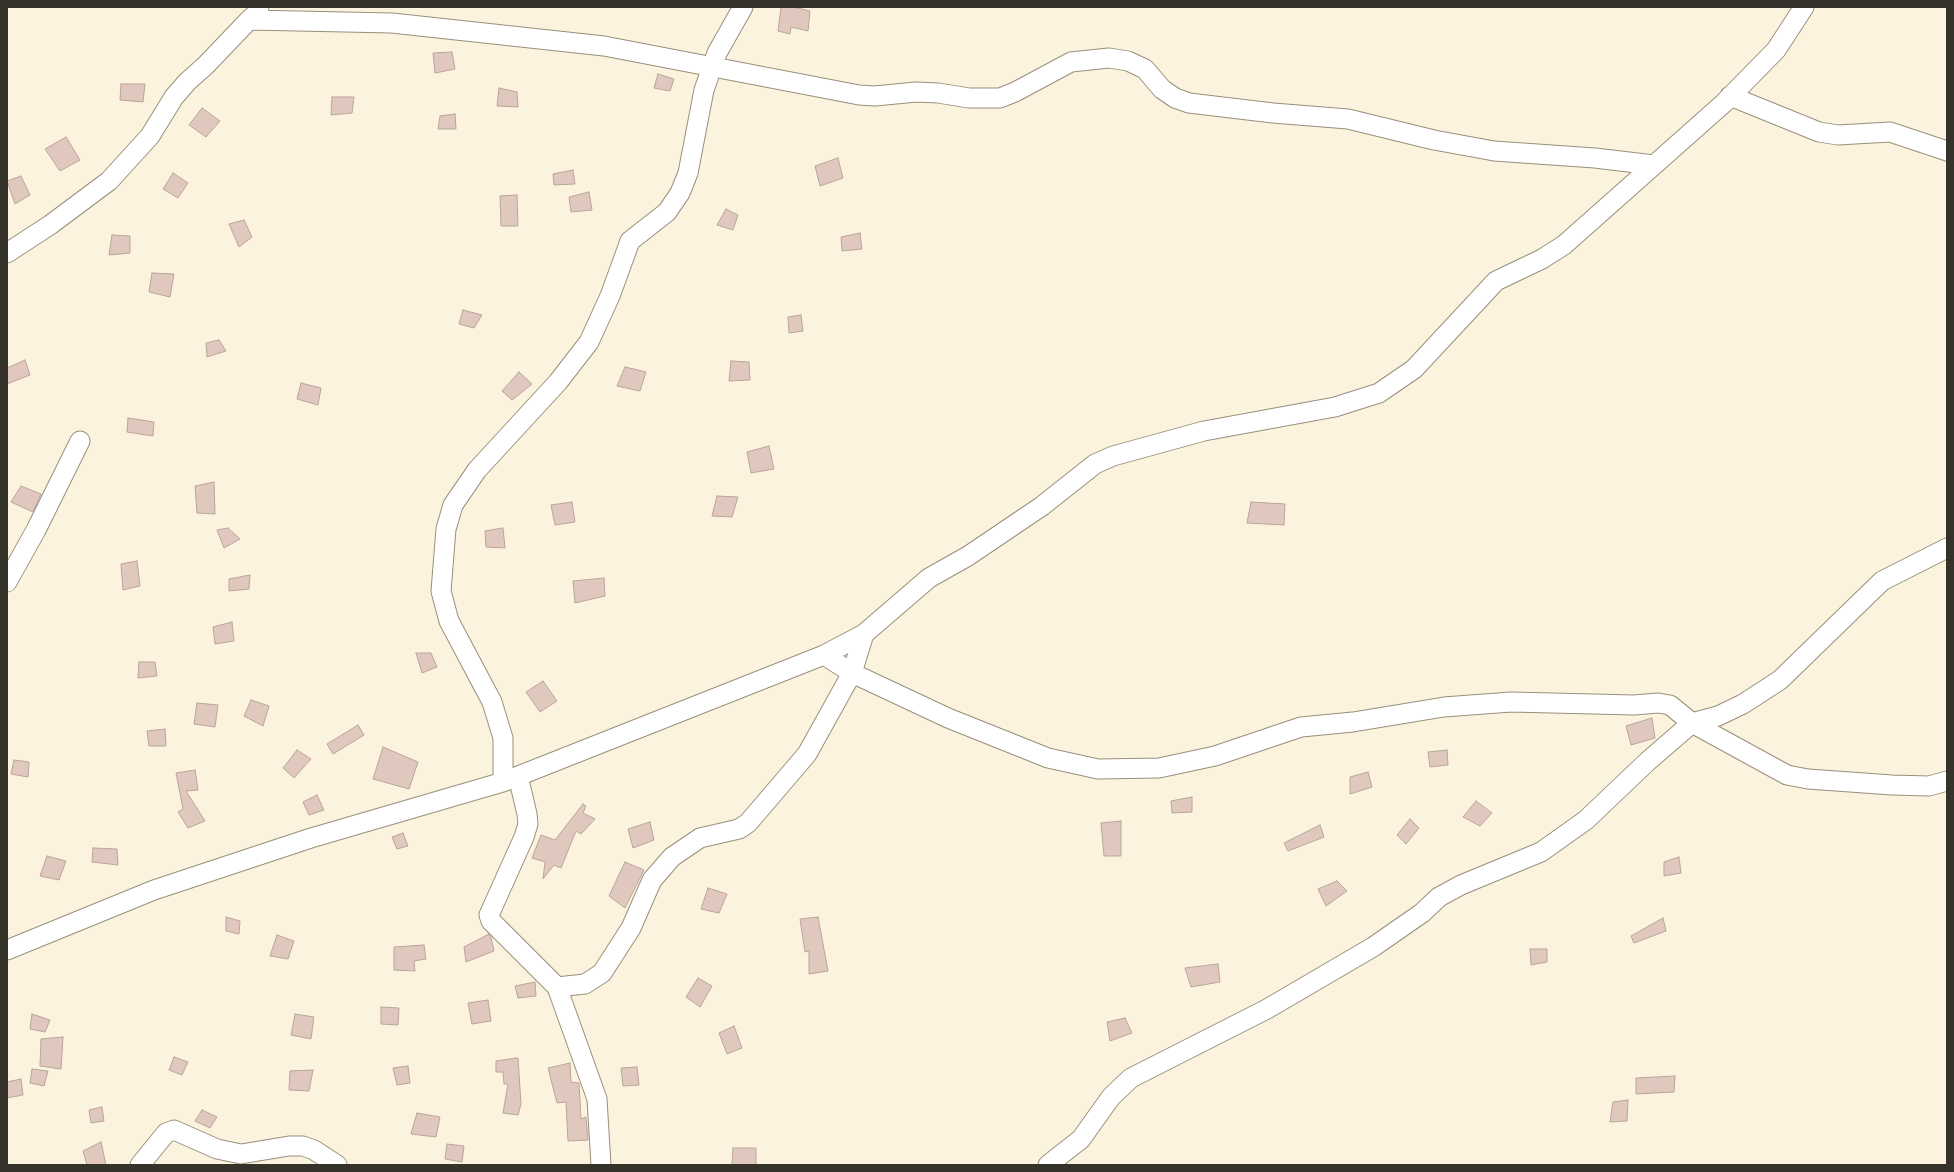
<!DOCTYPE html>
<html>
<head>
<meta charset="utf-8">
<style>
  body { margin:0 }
  #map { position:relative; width:1954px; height:1172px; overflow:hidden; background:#fcf3de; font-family:"PT Sans",sans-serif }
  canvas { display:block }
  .frame { position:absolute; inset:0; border:8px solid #353229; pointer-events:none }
</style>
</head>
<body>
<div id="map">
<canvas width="1954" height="1172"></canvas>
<div class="frame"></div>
</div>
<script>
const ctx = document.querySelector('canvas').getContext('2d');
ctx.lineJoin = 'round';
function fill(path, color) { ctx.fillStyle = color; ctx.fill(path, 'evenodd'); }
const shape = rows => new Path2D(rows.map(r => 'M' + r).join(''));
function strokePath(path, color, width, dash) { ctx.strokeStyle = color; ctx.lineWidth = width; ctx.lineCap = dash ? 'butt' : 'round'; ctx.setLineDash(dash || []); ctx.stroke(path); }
const building = shape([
  [781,7,793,7,810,11,808,31,791,27,790,34,778,31,781,7],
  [452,52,455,69,435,73,433,53,452,52],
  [658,74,674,79,670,91,654,88,658,74],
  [121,84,145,84,143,102,120,100,121,84],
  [499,88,517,92,518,107,497,106,499,88],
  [332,97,354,97,352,113,331,115,332,97],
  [202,108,220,121,206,137,189,125,202,108],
  [455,114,456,129,438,129,440,116,455,114],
  [66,137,80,160,60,171,45,149,66,137],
  [838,158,843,178,820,186,815,166,838,158],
  [573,170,575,184,554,185,553,174,573,170],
  [173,173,188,183,178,198,163,189,173,173],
  [21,176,30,195,15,204,7,181,21,176],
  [589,192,592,210,571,212,569,197,589,192],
  [517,195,518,226,501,226,500,196,517,195],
  [726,209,738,215,733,230,717,225,726,209],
  [244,220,252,237,239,247,229,224,244,220],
  [860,233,862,249,842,251,841,237,860,233],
  [112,235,130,236,130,253,109,255,112,235],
  [152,273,174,274,170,297,149,292,152,273],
  [463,310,482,315,474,328,459,324,463,310],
  [801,315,803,331,789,333,788,317,801,315],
  [219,340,226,351,207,357,206,343,219,340],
  [25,360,30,375,7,384,7,368,25,360],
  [731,361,749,362,750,380,729,381,731,361],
  [625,367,646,372,640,391,617,386,625,367],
  [519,372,532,384,512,400,502,391,519,372],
  [301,383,321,388,318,405,297,399,301,383],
  [128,418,154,422,153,436,127,432,128,418],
  [769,446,774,469,751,473,747,452,769,446],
  [214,482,215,514,197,513,195,486,214,482],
  [21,486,41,494,33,512,11,502,21,486],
  [717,496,738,497,732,517,712,516,717,496],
  [572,502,575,522,555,525,551,505,572,502],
  [1251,502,1285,504,1284,525,1247,523,1251,502],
  [228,528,240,539,224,548,217,530,228,528],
  [503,528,505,548,486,547,485,531,503,528],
  [137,561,140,586,123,590,121,564,137,561],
  [250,575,249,589,229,591,229,579,250,575],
  [604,578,605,596,575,603,573,581,604,578],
  [232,622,234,641,215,644,213,627,232,622],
  [416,653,431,653,437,667,422,673,416,653],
  [139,662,155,662,157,676,138,678,139,662],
  [543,681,557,701,540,712,526,692,543,681],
  [251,700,269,706,263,726,244,716,251,700],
  [197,703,218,705,215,727,194,724,197,703],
  [1652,718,1655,738,1631,745,1626,726,1652,718],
  [358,725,364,735,333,754,327,744,358,725],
  [165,729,166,746,149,746,147,731,165,729],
  [383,747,418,762,409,789,373,779,383,747],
  [297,750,311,759,294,778,283,768,297,750],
  [1447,750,1448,765,1430,767,1428,752,1447,750],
  [14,760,29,762,28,777,11,774,14,760],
  [195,770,198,790,186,791,205,821,188,828,178,812,183,809,176,773,195,770],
  [1368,772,1372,787,1350,794,1350,777,1368,772],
  [317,795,324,810,309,815,303,802,317,795],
  [1192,797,1192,812,1172,813,1171,801,1192,797],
  [1476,801,1492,813,1480,826,1463,817,1476,801],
  [583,804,586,806,583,813,595,819,581,834,576,831,561,868,554,865,543,879,545,862,532,858,541,835,555,840,583,804],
  [1410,819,1419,828,1406,844,1397,835,1410,819],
  [1121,821,1121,856,1104,856,1101,823,1121,821],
  [650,822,654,840,633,848,628,829,650,822],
  [1320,825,1324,837,1288,851,1284,843,1320,825],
  [403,833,408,846,397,849,392,837,403,833],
  [93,848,117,849,118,865,92,862,93,848],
  [47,856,66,861,59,880,40,876,47,856],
  [1679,857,1681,873,1664,876,1664,862,1679,857],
  [625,862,644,870,625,908,609,896,625,862],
  [1337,881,1347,891,1326,906,1318,889,1337,881],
  [708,888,727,894,719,913,701,909,708,888],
  [226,917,240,921,239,934,226,931,226,917],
  [818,917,828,971,809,974,809,951,805,952,800,919,818,917],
  [1663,918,1666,931,1634,943,1631,936,1663,918],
  [489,934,491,937,494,951,466,962,464,947,489,934],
  [277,935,294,941,288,959,270,956,277,935],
  [424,945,426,959,414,961,415,971,394,970,394,947,424,945],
  [1530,949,1547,949,1547,962,1531,965,1530,949],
  [1218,964,1220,982,1191,987,1185,968,1218,964],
  [698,978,712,986,700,1007,686,997,698,978],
  [535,982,536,996,518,998,515,986,535,982],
  [488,1000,491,1021,472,1024,468,1003,488,1000],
  [381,1007,399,1008,398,1025,381,1024,381,1007],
  [32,1014,50,1020,45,1032,30,1029,32,1014],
  [295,1014,314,1017,311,1039,291,1035,295,1014],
  [1125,1018,1132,1033,1110,1041,1107,1022,1125,1018],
  [734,1026,742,1048,727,1054,719,1033,734,1026],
  [63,1037,61,1069,40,1066,41,1039,63,1037],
  [174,1057,188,1062,182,1075,169,1070,174,1057],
  [516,1058,518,1058,521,1104,518,1115,503,1113,508,1084,504,1084,503,1072,496,1072,496,1061,516,1058],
  [570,1063,571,1082,579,1083,581,1119,586,1117,588,1140,568,1141,566,1102,557,1103,548,1068,570,1063],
  [408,1066,410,1083,397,1085,393,1068,408,1066],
  [637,1067,639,1085,623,1086,621,1068,637,1067],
  [32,1069,48,1071,44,1086,30,1083,32,1069],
  [313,1070,309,1091,289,1090,290,1071,313,1070],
  [1675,1076,1674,1092,1636,1094,1636,1078,1675,1076],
  [21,1079,23,1095,7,1098,7,1082,21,1079],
  [1628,1100,1627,1121,1610,1122,1613,1102,1628,1100],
  [102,1107,104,1121,91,1123,89,1110,102,1107],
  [202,1110,217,1117,210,1128,195,1121,202,1110],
  [417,1113,440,1117,436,1137,411,1134,417,1113],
  [101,1142,106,1165,87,1165,83,1151,101,1142],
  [447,1144,464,1146,462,1162,445,1159,447,1144],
  [733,1148,756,1148,756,1165,732,1165,733,1148]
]);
const street = shape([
  [249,20,392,23,604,46,859,95,875,96,916,92,938,93,969,98,1000,98,1015,92,1071,62,1109,58,1128,61,1145,69,1162,89,1175,98,1189,103,1273,113,1348,119,1434,140,1494,151,1595,158,1654,165],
  [1730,96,1819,132,1838,135,1890,132,1947,151],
  [7,253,50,225,109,181,150,136,174,97,187,82,206,65,249,20,259,11],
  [7,582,36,530,80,441],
  [824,655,852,673,948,718,1048,758,1098,769,1159,768,1215,756,1301,727,1353,722,1444,707,1511,702,1634,705,1658,703,1670,705,1692,723,1787,775,1808,779,1892,785,1929,786,1947,781],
  [518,776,527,814,528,824,524,837,489,915,491,921,557,987,597,1099,601,1165],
  [503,782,503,738,492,702,449,621,441,591,446,529,453,505,477,470,558,382,589,342,610,296,630,241,667,212,680,193,688,173,704,90,717,53,743,7],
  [7,950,154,890,311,838,503,782,824,655,864,634,929,578,968,556,1042,506,1095,464,1113,456,1204,431,1335,407,1379,393,1414,369,1496,281,1542,259,1564,245,1724,103,1776,50,1804,7],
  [557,987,585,984,602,973,631,928,652,880,672,857,700,838,739,829,748,823,807,754,852,673,864,634],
  [140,1165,166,1133,174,1130,217,1149,241,1154,289,1146,303,1146,314,1150,337,1165],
  [1048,1165,1081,1139,1111,1097,1131,1078,1267,1009,1373,947,1422,913,1439,897,1461,885,1541,852,1586,820,1648,761,1692,723,1718,716,1743,704,1780,680,1882,581,1947,548]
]);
fill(building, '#e0c8be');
strokePath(building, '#baa49a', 1);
strokePath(street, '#98907c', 21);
strokePath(street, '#fff', 19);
</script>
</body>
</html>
